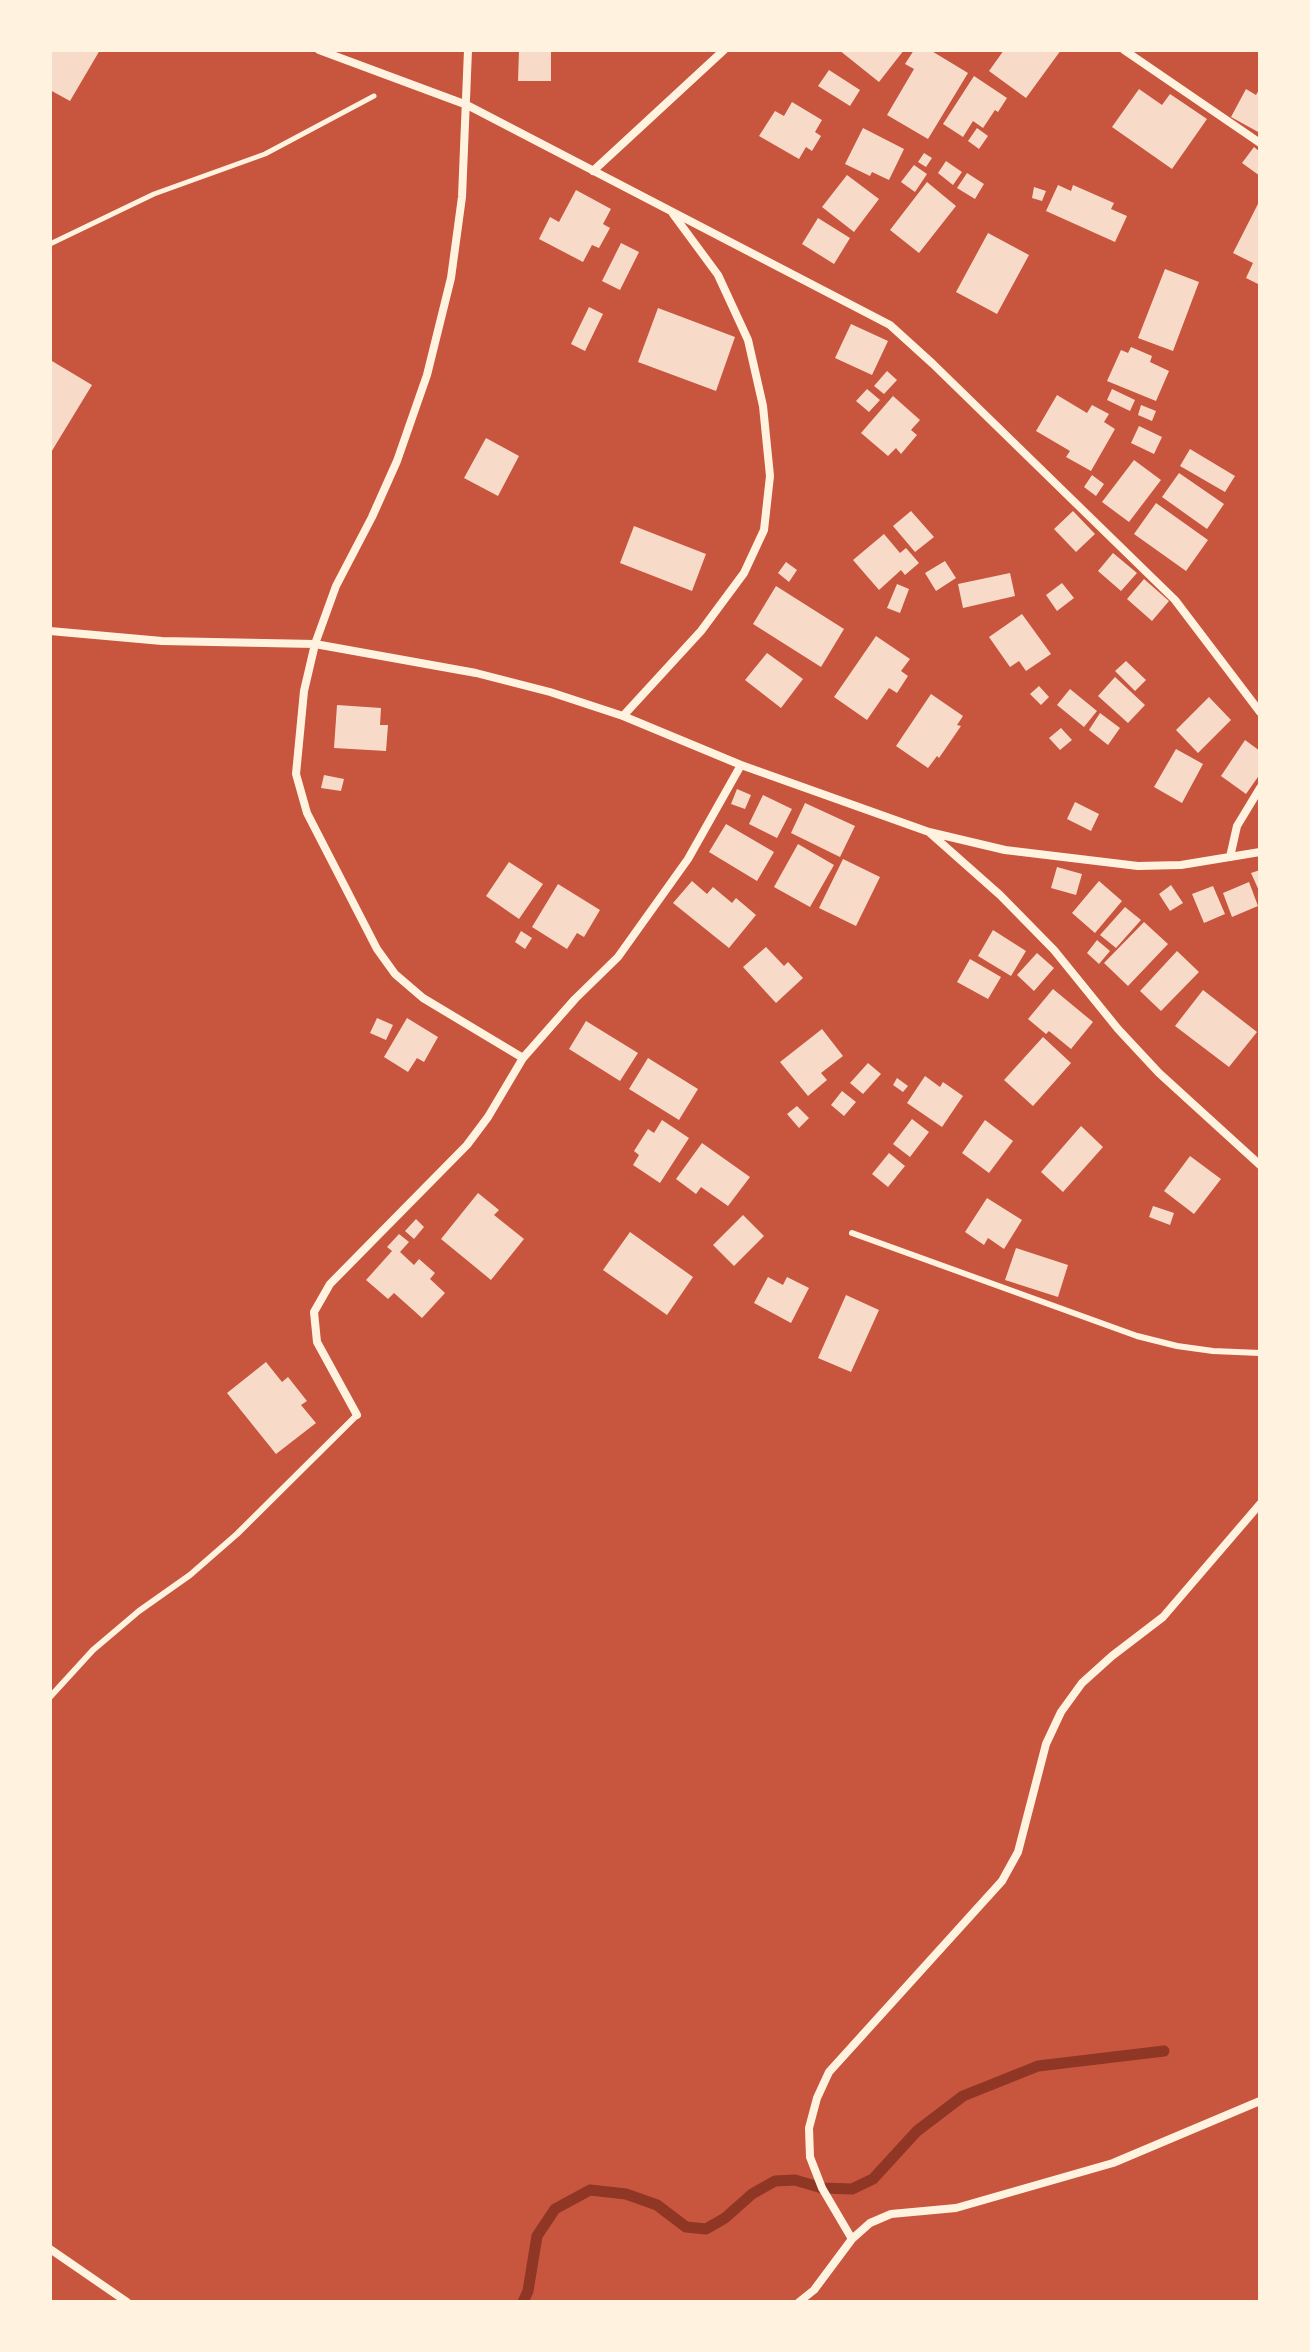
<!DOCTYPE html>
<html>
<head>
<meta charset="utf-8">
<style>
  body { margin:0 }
  #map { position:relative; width:1310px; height:2352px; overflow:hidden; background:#c8553d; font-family:"Sofia Sans Condensed",sans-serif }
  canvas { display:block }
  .frame { position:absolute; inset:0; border:52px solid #fff3e0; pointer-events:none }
</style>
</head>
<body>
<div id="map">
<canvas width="1310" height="2352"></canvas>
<div class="frame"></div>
</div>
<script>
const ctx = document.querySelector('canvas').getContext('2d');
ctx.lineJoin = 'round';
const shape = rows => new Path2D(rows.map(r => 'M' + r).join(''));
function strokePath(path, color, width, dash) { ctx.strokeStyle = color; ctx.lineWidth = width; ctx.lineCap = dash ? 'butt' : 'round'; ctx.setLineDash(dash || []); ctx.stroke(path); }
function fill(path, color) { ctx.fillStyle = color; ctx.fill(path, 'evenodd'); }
const stream = shape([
  [523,2302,528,2291,537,2236,555,2209,590,2190,626,2194,657,2205,686,2227,706,2229,725,2218,752,2194,775,2181,795,2180,822,2188,852,2189,873,2179,917,2131,963,2096,1038,2066,1164,2051]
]);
const building = shape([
  [50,50,100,50,70,101,50,90],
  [519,50,551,50,551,81,518,81],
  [839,50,904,50,879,82],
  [914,50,930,50,968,73,928,139,887,115,914,69,905,64],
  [1004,50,1061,50,1026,98,989,71],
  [829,70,860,90,850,106,818,86],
  [974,76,1007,98,998,112,995,110,983,128,973,121,963,137,943,124],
  [1260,88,1260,133,1231,117,1246,89,1256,95],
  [1139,89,1162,105,1170,94,1207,119,1172,169,1112,127],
  [792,102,822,120,815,132,821,136,812,151,806,147,799,159,759,136,775,111,784,116],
  [863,128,904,149,889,180,872,172,870,176,845,164],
  [977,128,988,136,979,149,968,141],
  [1254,147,1260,152,1260,176,1242,163],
  [924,153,932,158,926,167,918,162],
  [946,161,962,172,953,185,938,173],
  [914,165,927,174,915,192,901,182],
  [967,173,984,184,975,199,957,188],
  [847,175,879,199,854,232,822,207],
  [927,182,956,206,919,253,890,230],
  [1058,185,1071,191,1073,185,1114,203,1111,209,1127,216,1115,242,1046,211],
  [1034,187,1046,191,1042,201,1032,198],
  [576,190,611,209,603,224,610,228,599,248,592,245,583,262,539,239,550,217,559,222],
  [1260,200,1260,285,1246,278,1253,263,1233,253],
  [818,218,850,238,834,264,802,244],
  [988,233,1029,255,997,314,956,292],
  [621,243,639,252,620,290,602,281],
  [1165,269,1199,282,1173,351,1138,338],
  [589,307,603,314,585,351,571,344],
  [658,308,735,337,716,391,638,362],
  [851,324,888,341,872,375,835,358],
  [1131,347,1152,356,1150,362,1169,371,1156,401,1107,381,1121,350,1128,353],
  [52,361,92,385,50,454,50,364],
  [887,371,897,380,884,394,874,386],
  [867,389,880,400,869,412,856,401],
  [1112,389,1135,400,1130,411,1107,400],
  [1057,395,1087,413,1092,405,1109,414,1104,422,1115,429,1091,471,1066,457,1070,451,1036,431],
  [893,396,920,420,911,430,917,435,901,454,896,448,888,456,861,433],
  [1141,405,1156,411,1152,421,1138,415],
  [1139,426,1162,437,1154,454,1131,443],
  [486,438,519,456,498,496,464,478],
  [1190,449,1235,476,1225,492,1180,466],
  [1134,460,1161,480,1129,522,1102,502],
  [1179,473,1224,504,1207,529,1162,497],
  [1092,475,1104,484,1096,496,1084,487],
  [1156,503,1208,540,1186,571,1134,534],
  [911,511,934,537,915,552,893,526],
  [1073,511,1095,534,1076,552,1054,529],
  [634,526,706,554,692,591,620,563],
  [884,534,900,553,906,548,919,563,905,575,901,570,879,590,853,560],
  [1113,553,1137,573,1121,591,1098,571],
  [945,561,956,578,936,591,925,573],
  [786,562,797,570,789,582,778,573],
  [1010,573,1015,596,963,608,958,584],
  [1144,579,1169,601,1152,621,1127,599],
  [1062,583,1074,598,1057,611,1046,595],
  [897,584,909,589,900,613,887,608],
  [776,586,844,629,821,667,753,624],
  [1022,614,1051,654,1026,671,1019,661,1010,667,989,637],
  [876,636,910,659,901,671,908,676,897,693,889,688,867,720,834,697],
  [767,653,803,679,781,708,745,680],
  [1126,661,1146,680,1135,691,1115,671],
  [1115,677,1145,705,1128,723,1098,696],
  [1039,686,1049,697,1041,705,1030,694],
  [1070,689,1097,711,1084,727,1057,705],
  [931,694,963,716,957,725,961,726,939,758,937,756,928,768,896,746],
  [1209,697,1231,720,1198,753,1176,730],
  [337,705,381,708,380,725,388,725,386,751,334,748],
  [1100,713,1120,728,1108,745,1089,730],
  [1061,728,1072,740,1060,750,1049,738],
  [1245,740,1260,751,1260,774,1246,794,1221,776],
  [1176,749,1203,764,1182,803,1154,787],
  [324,775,344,779,341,791,321,788],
  [737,789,751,795,745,809,731,804],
  [763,795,792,809,777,838,749,824],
  [1075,802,1099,814,1091,831,1067,819],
  [805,803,855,826,840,857,791,833],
  [726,824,774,852,757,881,709,852],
  [798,844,834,865,810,907,774,887],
  [843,859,880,877,856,926,819,908],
  [509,862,543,884,519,919,486,896],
  [1057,867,1082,874,1076,895,1051,888],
  [1260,870,1260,893,1251,873],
  [692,881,707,894,713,887,732,903,736,898,756,915,729,948,673,903],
  [1099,881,1122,901,1095,933,1072,913],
  [1249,882,1258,906,1232,917,1223,893],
  [558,884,600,910,584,937,577,933,567,949,532,927],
  [1171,885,1183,903,1170,911,1159,894],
  [1213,886,1225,914,1204,923,1192,894],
  [1125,907,1141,920,1116,948,1100,935],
  [1144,922,1168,944,1128,986,1104,963],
  [993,930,1026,951,1011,976,978,956],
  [521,931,532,938,525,949,515,942],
  [1097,940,1110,951,1099,964,1087,953],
  [766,947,784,966,788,962,803,978,776,1003,743,967],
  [1177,951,1199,972,1161,1011,1140,991],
  [1037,953,1054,968,1034,991,1017,975],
  [970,959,1001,977,988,999,957,982],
  [1053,989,1093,1022,1071,1049,1049,1031,1046,1034,1028,1019],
  [1203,990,1257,1032,1229,1067,1175,1026],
  [377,1018,393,1025,386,1040,370,1033],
  [407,1018,438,1037,424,1062,417,1058,408,1072,384,1057],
  [586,1021,638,1053,620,1081,569,1049],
  [822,1029,843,1056,821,1073,827,1080,808,1096,780,1062],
  [1043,1037,1071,1063,1033,1106,1004,1080],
  [648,1058,698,1089,679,1120,629,1089],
  [868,1063,881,1074,863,1094,850,1083],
  [925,1076,940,1087,943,1082,963,1096,942,1127,907,1103],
  [897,1078,908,1086,903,1092,893,1085],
  [842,1091,856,1102,844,1116,831,1105],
  [797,1106,809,1118,799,1128,787,1114],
  [912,1119,929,1132,910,1157,893,1144],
  [662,1120,689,1138,660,1183,633,1165,639,1155,634,1151,648,1129,654,1133],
  [985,1120,1013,1141,989,1173,962,1153],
  [1081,1126,1103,1147,1063,1192,1041,1172],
  [702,1143,750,1177,728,1206,701,1187,696,1194,676,1179],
  [889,1153,905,1166,888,1187,872,1174],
  [1190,1156,1221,1179,1194,1214,1164,1191],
  [478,1193,499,1210,494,1215,524,1239,491,1280,441,1239],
  [987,1198,1022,1220,1004,1249,988,1238,984,1245,965,1232],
  [1153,1206,1174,1213,1170,1225,1149,1217],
  [743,1215,764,1236,734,1266,713,1245],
  [416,1219,424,1227,414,1239,405,1231],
  [630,1232,693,1277,667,1315,603,1270],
  [399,1234,409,1242,400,1252,414,1265,419,1259,435,1273,430,1279,445,1293,422,1318,394,1293,388,1299,366,1280,392,1251,387,1247],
  [1016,1248,1068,1265,1058,1297,1005,1280],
  [768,1277,783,1285,787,1277,809,1288,791,1323,754,1303],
  [846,1295,879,1310,851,1372,818,1358],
  [266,1362,282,1382,288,1377,307,1401,301,1405,316,1423,276,1454,227,1393]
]);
const path = shape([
  [50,244,154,194,265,154,374,96]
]);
const service = shape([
  [852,1233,1137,1336,1177,1346,1213,1351,1260,1353],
  [50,1697,93,1650,139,1611,190,1575,237,1534,357,1415]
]);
const minor = shape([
  [319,50,467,105,890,325,933,364,1175,600,1260,712],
  [468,50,462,197,451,278,427,375,397,461,372,517,336,586,315,644,304,691,296,774,307,813,377,949,395,974,423,998,523,1058],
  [1124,50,1260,143],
  [593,171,724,50],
  [50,631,162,641,315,644,476,673,550,692,623,716,741,765,929,832,1005,850,1138,866,1181,865,1260,852],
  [623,716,701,631,744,573,764,530,770,476,763,406,748,340,718,275,673,214],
  [930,833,1000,895,1054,950,1118,1029,1159,1073,1260,1165],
  [1230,857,1237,826,1260,788],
  [357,1415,317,1342,314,1312,330,1284,467,1145,488,1117,523,1058,575,999,618,957,688,859,741,765],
  [852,2239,822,2188,810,2157,809,2128,817,2098,829,2072,1002,1881,1018,1852,1046,1744,1061,1712,1082,1683,1112,1656,1163,1617,1260,1504],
  [50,2249,127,2302],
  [799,2302,814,2290,852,2239,870,2223,891,2214,956,2208,1113,2163,1260,2101]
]);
strokePath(stream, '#8f3625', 11);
fill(building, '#f7dbc8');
strokePath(path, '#fff3e0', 5);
strokePath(service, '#fff3e0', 6);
strokePath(minor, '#fff3e0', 8);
</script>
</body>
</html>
